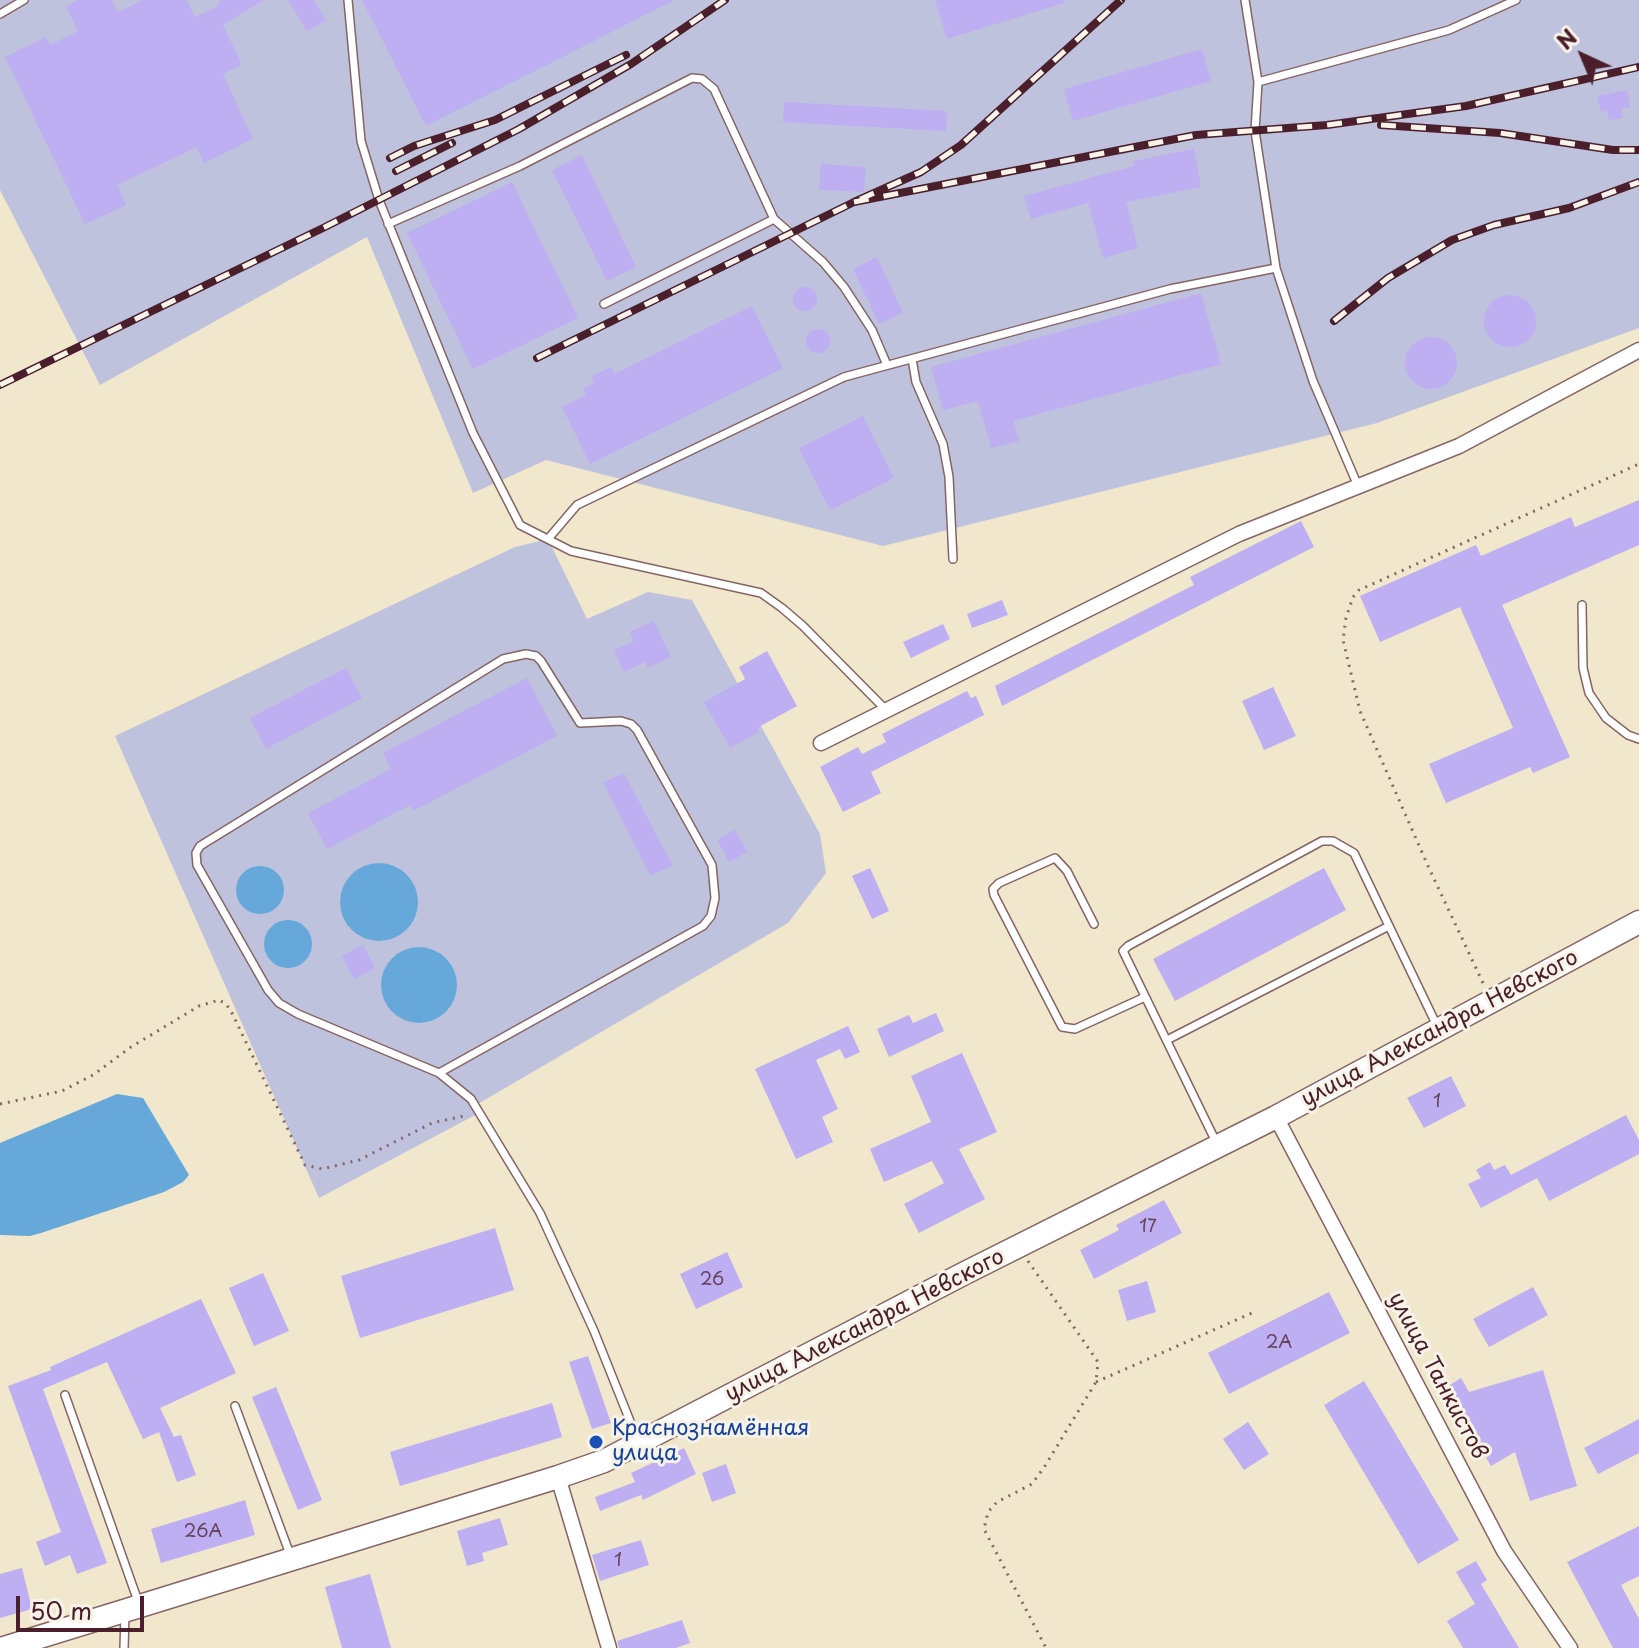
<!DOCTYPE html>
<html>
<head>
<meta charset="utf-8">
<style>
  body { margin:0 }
  #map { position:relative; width:1639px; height:1648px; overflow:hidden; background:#f0e7cd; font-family:"Playpen Sans",sans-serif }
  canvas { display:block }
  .north { position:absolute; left:1543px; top:16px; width:80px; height:80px; -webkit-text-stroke:6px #f7f3e8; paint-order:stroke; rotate:316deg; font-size:22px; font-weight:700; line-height:32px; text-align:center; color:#4a1f2b }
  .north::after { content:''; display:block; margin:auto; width:28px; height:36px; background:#4a1f2b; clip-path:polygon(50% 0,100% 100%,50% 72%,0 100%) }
  .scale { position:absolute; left:16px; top:1596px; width:128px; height:36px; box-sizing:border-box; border:4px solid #4a1f2b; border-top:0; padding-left:10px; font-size:24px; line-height:28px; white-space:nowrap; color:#4a1f2b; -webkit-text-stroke:6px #f7f3e8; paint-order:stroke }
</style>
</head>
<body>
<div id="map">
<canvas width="1639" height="1648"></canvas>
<div class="north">N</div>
<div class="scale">50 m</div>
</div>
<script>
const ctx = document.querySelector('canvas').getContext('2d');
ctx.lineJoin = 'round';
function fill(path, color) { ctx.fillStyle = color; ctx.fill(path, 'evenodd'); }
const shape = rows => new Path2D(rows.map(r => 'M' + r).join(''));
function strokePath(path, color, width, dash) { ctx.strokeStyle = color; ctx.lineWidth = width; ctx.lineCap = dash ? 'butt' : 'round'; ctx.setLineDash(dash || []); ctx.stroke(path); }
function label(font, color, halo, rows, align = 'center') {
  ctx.font = font + ' "Playpen Sans",sans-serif'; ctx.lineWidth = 6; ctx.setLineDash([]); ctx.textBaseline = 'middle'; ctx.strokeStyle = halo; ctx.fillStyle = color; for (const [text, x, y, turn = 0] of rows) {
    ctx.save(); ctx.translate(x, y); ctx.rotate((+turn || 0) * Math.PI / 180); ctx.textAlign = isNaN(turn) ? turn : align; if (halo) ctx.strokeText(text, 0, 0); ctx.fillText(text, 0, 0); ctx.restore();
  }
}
const industrial = shape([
  [0,0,1639,0,1639,328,1377,423,883,546,546,460,473,493,367,237,100,385,0,190],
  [548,539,587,619,648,592,692,600,820,834,826,873,788,923,476,1105,479,1113,319,1198,115,736,515,547]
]);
const water = shape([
  '340 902a39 39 0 1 1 78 0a39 39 0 1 1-78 0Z',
  '236 890a24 24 0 1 1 48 0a24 24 0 1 1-48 0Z',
  '264 944a24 24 0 1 1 48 0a24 24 0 1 1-48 0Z',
  '381 985a38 38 0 1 1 76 0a38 38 0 1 1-76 0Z',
  [117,1094,143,1098,189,1175,183,1182,164,1192,41,1233,30,1236,0,1235,0,1143]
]);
const building = shape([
  [78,0,112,0,118,12,143,0,187,0,195,17,215,8,221,0,264,0,223,25,242,65,223,74,253,139,204,163,197,147,117,185,126,205,85,224,5,57,46,37,50,45,78,31,66,6],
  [288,0,314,0,326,20,307,31],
  [362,0,675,0,426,126],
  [935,0,1063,0,1064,3,947,39],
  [1202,49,1211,81,1073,121,1064,89],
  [1627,90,1630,107,1621,109,1623,118,1609,120,1607,109,1601,112,1597,96],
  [784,102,947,111,946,131,783,122],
  [1194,149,1201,187,1126,202,1138,248,1103,258,1088,203,1031,219,1024,196,1134,166,1133,161],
  [582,155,636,267,607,281,552,170],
  [821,164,866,167,864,192,819,190],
  [512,182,578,318,473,369,407,233],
  [877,257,903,313,879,324,853,269],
  '793 299a12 12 0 1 1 24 0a12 12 0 1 1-24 0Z',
  [1201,293,1221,364,1013,421,1019,441,991,448,978,401,943,410,931,367],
  '1484 321a26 26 0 1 1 52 0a26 26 0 1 1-52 0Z',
  [752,306,783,368,590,464,562,407,586,395,583,389,594,383,591,377,611,367,614,374],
  '806 341a12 12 0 1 1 24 0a12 12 0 1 1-24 0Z',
  '1405 363a26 26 0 1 1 52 0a26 26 0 1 1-52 0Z',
  [863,416,894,478,830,510,799,448],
  [1639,500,1639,545,1502,605,1570,757,1533,773,1530,767,1446,803,1429,764,1513,728,1460,607,1380,642,1360,596,1476,545,1481,556,1571,517,1575,527],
  [1301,521,1314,547,1002,706,995,686,1194,585,1190,577],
  [1002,600,1008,615,972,628,967,614],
  [654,621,671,657,648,668,645,662,624,672,614,650,634,641,630,632],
  [943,624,950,639,911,658,903,642],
  [767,651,797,706,757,728,759,732,730,748,704,702,745,679,739,667],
  [346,668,362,698,266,749,250,718],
  [527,678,557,736,413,811,410,805,327,849,308,813,391,769,383,753],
  [1273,687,1296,736,1264,750,1242,701],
  [967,691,971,698,976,696,984,715,871,772,881,793,843,812,820,767,858,747,862,754,886,742,882,734],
  [624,773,672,865,651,876,603,783],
  [735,830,747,852,729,862,717,840],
  [870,868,889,911,872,919,852,876],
  [1324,868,1346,910,1175,1001,1153,959],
  [363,945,375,968,354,979,342,956],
  [936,1013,944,1031,889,1057,877,1029,909,1015,913,1023],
  [848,1026,860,1052,845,1059,840,1049,816,1060,838,1109,822,1117,833,1142,796,1159,755,1069],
  [962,1053,997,1132,959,1149,985,1199,919,1233,904,1204,944,1183,932,1161,884,1182,870,1149,931,1122,911,1076],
  [1451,1076,1466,1106,1424,1128,1407,1098],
  [1626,1115,1639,1140,1639,1154,1549,1201,1537,1178,1481,1208,1468,1184,1481,1178,1476,1170,1490,1162,1494,1170,1505,1165,1511,1175],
  [1164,1200,1182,1233,1094,1279,1080,1250,1119,1230,1116,1225],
  [495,1228,514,1290,360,1338,341,1276],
  [727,1252,743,1287,696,1309,680,1274],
  [263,1273,289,1331,254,1346,229,1288],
  [1147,1281,1156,1312,1127,1321,1118,1290],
  [1533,1287,1548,1315,1489,1347,1473,1319],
  [1329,1292,1350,1333,1229,1394,1208,1353],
  [201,1299,236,1373,160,1408,174,1437,181,1435,196,1475,177,1482,159,1432,143,1439,107,1362,43,1389,107,1563,77,1574,70,1555,45,1566,36,1542,61,1532,8,1386,51,1370,50,1367],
  [588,1356,611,1423,592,1429,569,1362],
  [1543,1370,1577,1486,1530,1501,1515,1452,1491,1466,1445,1388,1461,1378,1469,1392],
  [1364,1381,1459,1540,1418,1564,1324,1405],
  [276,1387,322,1500,298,1510,252,1397],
  [552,1403,562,1437,400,1486,390,1452],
  [1639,1419,1639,1453,1598,1474,1584,1448],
  [1248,1422,1269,1454,1244,1470,1223,1439],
  [684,1448,696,1474,643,1500,641,1495,600,1511,595,1497,635,1482,631,1473],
  [726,1464,736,1493,712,1502,702,1473],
  [245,1500,255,1535,161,1563,151,1529],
  [500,1518,508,1545,482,1553,484,1561,467,1566,457,1531],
  [1639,1526,1639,1576,1621,1585,1639,1619,1639,1648,1613,1648,1567,1562],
  [641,1540,649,1565,600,1581,592,1555],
  [1476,1561,1487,1580,1481,1584,1519,1648,1463,1648,1447,1621,1475,1604,1456,1572],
  [22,1568,32,1609,0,1618,0,1574],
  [370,1574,391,1648,342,1648,325,1587],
  [682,1620,690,1643,676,1648,619,1648,617,1641]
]);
const path = shape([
  [1483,983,1428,866,1360,711,1343,640,1346,618,1353,597,1359,590,1639,464],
  [0,1104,62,1091,93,1075,131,1047,199,1006,219,1000,226,1004,231,1011,305,1165,322,1169,359,1160,432,1123,468,1115],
  [1028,1261,1098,1362,1096,1382,1045,1466,1032,1484,997,1502,988,1512,984,1529,1046,1648],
  [1096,1382,1252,1313]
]);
const service = shape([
  [348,0,361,141,379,200,473,433,520,525,571,551,761,593,782,608,803,626,886,710],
  [1245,0,1258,82,1255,131,1276,268,1313,381,1358,486],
  [0,14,24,0],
  [1258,82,1449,30,1516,0],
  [388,224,520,166,692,78,702,79,714,89,774,219,823,262,844,287,872,330,887,365],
  [604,304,774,219],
  [912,359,916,382,943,444,949,477,953,559],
  [548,539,577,505,844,377,1170,289,1276,268],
  [1582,605,1583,668,1589,693,1606,718,1628,735,1639,739],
  [1094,924,1067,871,1055,858,999,883,993,889,994,895,1062,1027,1075,1029,1145,997],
  [1167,1040,1389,926],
  [439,1073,703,926,711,916,715,898,712,865,637,730,631,724,621,721,580,723,541,661,536,656,526,654,503,659,200,846,196,853,197,865,268,990,279,1003,298,1014,439,1073,471,1099,540,1213,594,1331,638,1441],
  [1217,1144,1123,951,1128,946,1322,841,1333,841,1354,853,1438,1028],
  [65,1395,139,1604],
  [235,1406,291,1557],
  [124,1648,125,1614]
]);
const minor = shape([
  [821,743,1239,534,1459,446,1639,350],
  [1276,1117,1504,1551,1570,1648],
  [558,1477,609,1648]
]);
const primary = shape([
  [4,1648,558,1477,604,1461,965,1273,1276,1117,1639,922]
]);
const rail = shape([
  [1381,125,1500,133,1613,150,1639,150],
  [390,158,414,146,495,120,626,55],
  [396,171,452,143],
  [854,202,1196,135,1327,125,1466,106,1639,67],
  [1334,321,1388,278,1452,240,1494,225,1569,208,1639,182],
  [537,358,854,202,921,172,961,145,1121,0],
  [0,385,325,227,519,129,631,64,725,0]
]);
const markers = [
  [596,1442,8,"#1a4fb4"]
];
const numberNames = [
  ["1",1437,1102],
  ["17",1148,1227],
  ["26",712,1280],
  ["2А",1279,1343],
  ["26А",203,1532],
  ["1",618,1561]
];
const streetNames = [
  ["улица Александра Невского",1440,1029,-28],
  ["улица Александра Невского",865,1326,-27],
  ["улица Танкистов",1437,1376,62]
];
const transitNames = [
  ["Краснознамённая",612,1429],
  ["улица",612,1454]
];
fill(industrial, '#bfc2dd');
fill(water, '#67a8db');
fill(building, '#bdaff1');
strokePath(service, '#846564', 10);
strokePath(minor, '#846564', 17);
strokePath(primary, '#846564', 25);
strokePath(path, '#846564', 3, [2, 6]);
strokePath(service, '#fff', 7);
strokePath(minor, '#fff', 14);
strokePath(primary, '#fff', 22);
strokePath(rail, '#4a1f2b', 8);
strokePath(rail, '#f7f3e8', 5, [15]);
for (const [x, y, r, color] of markers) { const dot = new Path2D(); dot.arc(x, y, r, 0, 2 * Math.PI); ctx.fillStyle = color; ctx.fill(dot); strokePath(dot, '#f7f3e8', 3); }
label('18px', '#67435c', null, numberNames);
label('22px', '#4a1f2b', '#f7f3e8', streetNames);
label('22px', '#164399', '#f7f3e8', transitNames, 'left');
</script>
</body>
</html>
